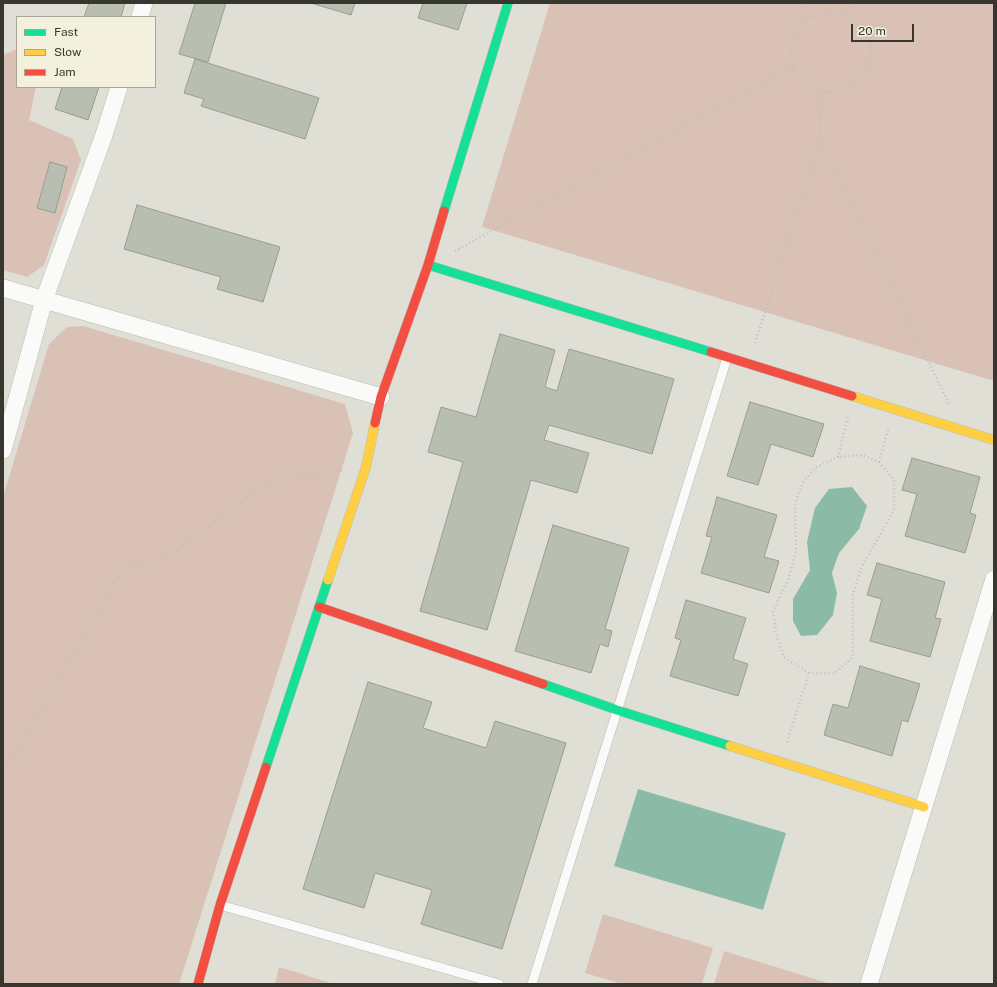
<!DOCTYPE html>
<html>
<head>
<meta charset="utf-8">
<style>
  body { margin:0 }
  #map { position:relative; width:997px; height:987px; overflow:hidden; background:#e0dfd5; font-family:"Public Sans",sans-serif }
  canvas { display:block }
  .frame { position:absolute; inset:0; border:4px solid #37362f; pointer-events:none }
  .legend { position:absolute; left:16px; top:16px; width:140px; height:72px; box-sizing:border-box; background:#f3f1dd; border:1px solid #a8a697; margin:0; padding:5px 7px; list-style:none; font-size:12px; color:#37362f }
  .legend li { display:flex; align-items:center; gap:8px; height:20px }
  .legend b { width:20px; border:1px solid #a8a697 }
  .scale { position:absolute; left:851px; top:24px; width:63px; height:18px; box-sizing:border-box; border:2px solid #37362f; border-top:0; padding-left:5px; font-size:12px; line-height:14px; white-space:nowrap; color:#37362f; -webkit-text-stroke:3px #f3f1dd; paint-order:stroke }
</style>
</head>
<body>
<div id="map">
<canvas width="997" height="987"></canvas>
<div class="frame"></div>
<ul class="legend">
<li><b style="height:5px;background:#16e098"></b>Fast</li>
<li><b style="height:5px;background:#ffcf43"></b>Slow</li>
<li><b style="height:5px;background:#f24e42"></b>Jam</li>
</ul>
<div class="scale">20 m</div>
</div>
<script>
const ctx = document.querySelector('canvas').getContext('2d');
ctx.lineJoin = 'round';
function fill(path, color) { ctx.fillStyle = color; ctx.fill(path, 'evenodd'); }
const shape = rows => new Path2D(rows.map(r => 'M' + r).join(''));
function strokePath(path, color, width, dash) { ctx.strokeStyle = color; ctx.lineWidth = width; ctx.lineCap = dash ? 'butt' : 'round'; ctx.setLineDash(dash || []); ctx.stroke(path); }
const green = shape([
  [550,3,994,3,994,381,482,227],
  [17,49,17,87,36,87,29,120,73,139,81,160,44,265,27,277,3,270,3,55],
  [83,326,345,404,353,433,179,984,3,984,3,497,49,344,67,327],
  [603,914,713,948,702,984,622,984,585,973],
  [724,951,831,984,714,984],
  [279,967,334,984,275,984]
]);
const water = shape([
  [852,487,867,506,859,529,839,553,832,573,837,593,833,615,817,635,801,636,793,621,793,599,810,570,807,542,815,508,829,489],
  [638,789,786,833,763,910,614,866]
]);
const building = shape([
  [89,3,125,3,121,17,84,17,89,3],
  [195,3,226,3,208,62,179,54,195,3],
  [311,3,355,3,351,15,311,3],
  [423,3,467,3,458,30,418,18,423,3],
  [195,59,319,98,305,139,201,106,204,99,184,93,195,59],
  [62,87,99,87,88,120,55,109,62,87],
  [50,162,67,167,55,213,37,208,50,162],
  [137,205,280,247,263,302,217,289,221,277,124,249,137,205],
  [500,334,555,350,545,387,557,391,569,349,674,379,652,454,549,425,544,440,589,453,577,493,531,480,487,630,420,611,463,462,428,452,441,407,476,417,500,334],
  [750,402,824,424,813,457,771,444,758,485,727,476,750,402],
  [912,458,980,477,970,513,976,515,965,553,905,536,917,494,902,490,912,458],
  [717,497,777,515,764,557,779,561,769,593,701,573,712,537,706,536,717,497],
  [553,525,629,548,605,629,612,631,608,647,600,644,591,673,515,651,553,525],
  [877,563,945,582,935,618,941,619,930,657,870,641,882,599,867,595,877,563],
  [686,600,746,618,733,659,748,664,738,696,670,676,681,640,675,638,686,600],
  [860,666,920,684,908,722,902,720,892,756,824,735,833,704,848,708,860,666],
  [368,682,432,702,423,728,486,748,495,721,566,743,502,949,421,924,432,890,375,873,364,908,303,889,368,682]
]);
const path = shape([
  [801,3,809,18],
  '791 52a40 40 0 1 1 80 0a40 40 0 1 1-80 0Z',
  [844,14,854,3],
  [821,140,949,404],
  [455,251,793,66],
  [755,343,821,140,818,90],
  [879,462,888,430],
  [809,673,784,657,776,634,773,611,788,580,796,552,795,503,804,481,815,468,838,457,848,417],
  [787,742,809,673,835,673,853,657,853,593,862,566,894,510,894,480,879,462,863,455,838,457],
  [3,774,125,566,167,557,267,482,342,470]
]);
const lane = shape([
  [220,905,499,984],
  [532,984,727,358]
]);
const street = shape([
  [140,17,144,3],
  [3,288,381,397],
  [3,450,44,300,104,135,119,87],
  [869,984,994,579]
]);
const fast = shape([
  [444,211,508,3],
  [428,265,711,352],
  [543,684,617,710,730,746],
  [266,767,328,580]
]);
const slow = shape([
  [852,396,994,440],
  [328,580,366,467,375,423],
  [730,746,924,807]
]);
const jam = shape([
  [711,352,852,396],
  [375,423,381,397,428,265,444,211],
  [319,607,543,684],
  [198,984,220,905,266,767]
]);
fill(green, '#d9c1b6');
fill(water, '#8bbba6');
fill(building, '#b8bfb0');
strokePath(building, '#9a9b94', 1);
strokePath(lane, '#bcbbb3', 10);
strokePath(street, '#bcbbb3', 18);
strokePath(fast, '#bcbbb3', 10);
strokePath(slow, '#bcbbb3', 10);
strokePath(jam, '#bcbbb3', 10);
strokePath(path, '#c0bfbc', 2.5, [1, 3]);
strokePath(lane, '#fafaf9', 9);
strokePath(street, '#fafaf9', 17);
strokePath(fast, '#16e098', 9);
strokePath(slow, '#ffcf43', 9);
strokePath(jam, '#f24e42', 9);
</script>
</body>
</html>
